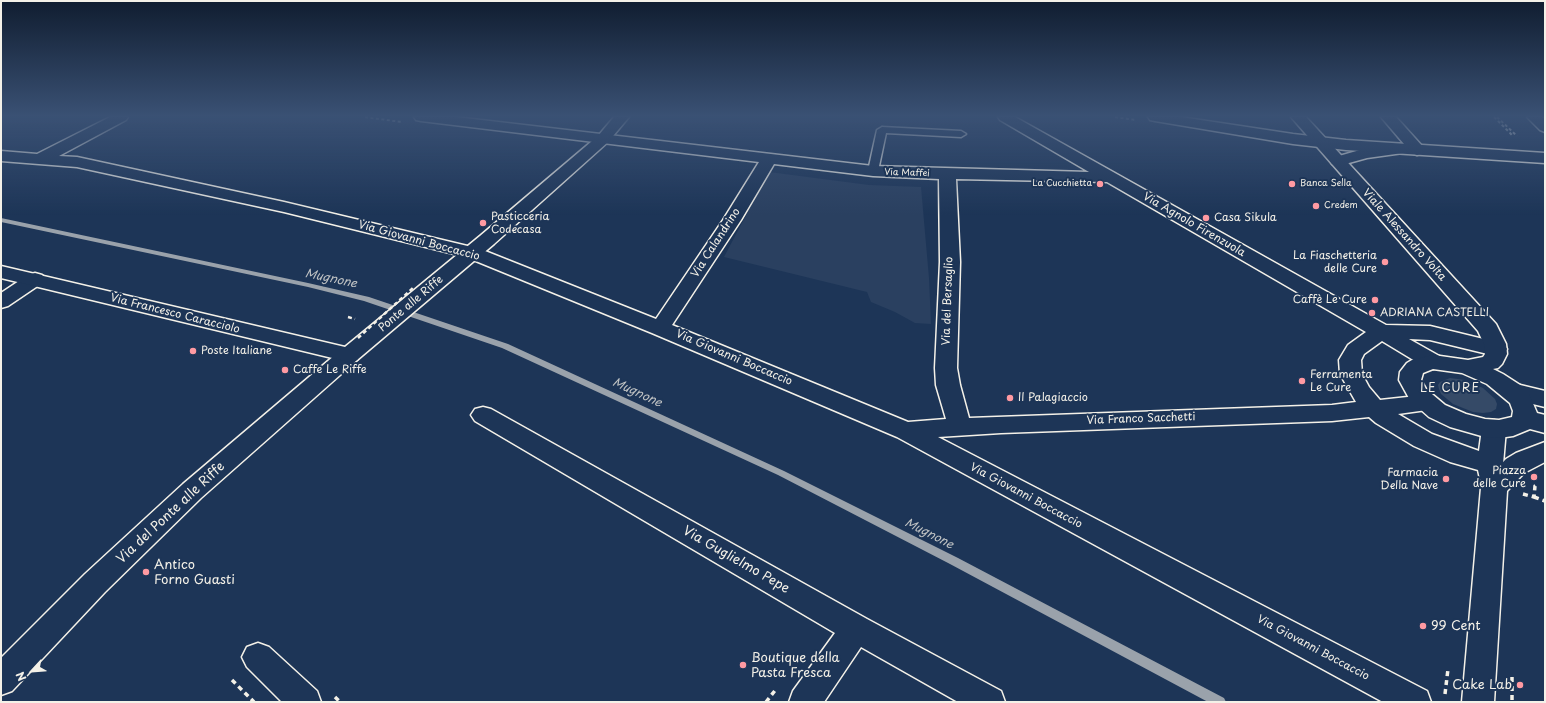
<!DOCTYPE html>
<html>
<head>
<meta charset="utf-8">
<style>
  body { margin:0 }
  #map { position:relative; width:1546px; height:703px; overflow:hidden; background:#1d3557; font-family:"Playpen Sans",sans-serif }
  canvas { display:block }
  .frame { position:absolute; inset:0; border:2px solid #f4f1e8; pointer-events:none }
  .north { position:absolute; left:12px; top:651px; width:40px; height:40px; -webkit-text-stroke:3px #1d3557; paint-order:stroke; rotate:244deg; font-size:11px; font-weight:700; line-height:16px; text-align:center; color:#f4f1e8 }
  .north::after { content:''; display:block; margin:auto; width:14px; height:18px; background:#f4f1e8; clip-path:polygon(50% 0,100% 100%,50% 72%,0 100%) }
</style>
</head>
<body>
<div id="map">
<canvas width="1546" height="703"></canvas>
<div class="frame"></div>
<div class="north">N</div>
</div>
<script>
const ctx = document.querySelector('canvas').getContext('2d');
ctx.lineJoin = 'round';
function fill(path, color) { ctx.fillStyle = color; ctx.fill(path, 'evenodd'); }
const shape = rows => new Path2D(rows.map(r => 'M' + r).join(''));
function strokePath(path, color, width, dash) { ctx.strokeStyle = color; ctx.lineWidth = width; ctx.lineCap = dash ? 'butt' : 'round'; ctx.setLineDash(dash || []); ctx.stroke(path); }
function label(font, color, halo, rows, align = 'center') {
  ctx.font = font + ' "Playpen Sans",sans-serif'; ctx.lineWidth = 4; ctx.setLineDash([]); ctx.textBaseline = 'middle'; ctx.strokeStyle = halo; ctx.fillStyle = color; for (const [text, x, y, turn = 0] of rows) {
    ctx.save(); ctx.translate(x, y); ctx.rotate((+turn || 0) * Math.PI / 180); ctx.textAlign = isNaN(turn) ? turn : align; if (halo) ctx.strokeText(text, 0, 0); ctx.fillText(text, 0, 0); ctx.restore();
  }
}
const built = shape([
  [769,172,869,185,921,187,929,278,931,324,915,323,895,312,871,302,867,292,724,257]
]);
const green = shape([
  [1450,378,1465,380,1483,388,1495,399,1497,404,1496,409,1491,412,1483,413,1473,412,1453,404,1441,394,1439,389,1438,385,1440,382]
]);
const stream = shape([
  [1,218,308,283,369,297,508,344,784,471,958,558,1224,698,1226,702,1208,702,950,564,778,475,502,348,364,301,308,287,1,222,1,218]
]);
const pathFar2 = shape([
  [365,117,402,122],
  [1115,117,1136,120],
  [1494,117,1513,136],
  [1497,117,1517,136]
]);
const pathFar1 = shape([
  [348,317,355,319]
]);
const path = shape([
  [1523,494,1534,497,1535,486,1538,484],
  [1534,497,1545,501],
  [1512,677,1512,702],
  [232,680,254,702],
  [1445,694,1448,669],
  [335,697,340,702],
  [766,702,777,688]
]);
const service = shape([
  [882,127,961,131,966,134,961,137,886,133,878,171,873,174,868,171,877,130,882,127]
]);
const minor = shape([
  [110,117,128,117,126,120,59,156,77,157,284,202,480,249,656,319,723,220,759,162,421,121,416,120,414,117,456,117,873,166,1089,172,1000,120,998,117,1015,117,1386,325,1430,326,1504,344,1507,349,1504,354,1496,356,1430,340,1409,339,1441,357,1444,362,1441,367,1433,369,1425,367,1382,341,1364,354,1361,360,1362,374,1369,387,1380,400,1426,395,1434,397,1438,403,1434,409,1398,414,1432,434,1479,451,1482,429,1485,423,1494,420,1503,423,1506,429,1503,464,1506,479,1502,486,1493,489,1484,486,1480,479,1478,470,1450,462,1414,446,1376,423,1369,417,1332,421,1001,433,938,437,1427,691,1431,702,1383,702,897,437,652,333,466,257,284,212,77,167,1,161,1,151,37,154,110,117],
  [774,164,873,176,939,179,940,262,935,368,936,385,946,419,908,422,672,325,741,220,774,164],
  [956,179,1107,182,1366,332,1348,345,1339,360,1340,374,1356,402,1332,405,969,418,960,385,957,368,960,262,956,179],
  [1381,117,1396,117,1423,147,1425,150,1423,153,1417,155,1410,152,1367,158,1338,166,1332,164,1330,161,1332,158,1360,150,1404,144,1381,117],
  [35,273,42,275,45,279,42,283,8,306,1,308,1,293,28,275,35,273],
  [349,348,357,350,360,355,357,360,201,498,105,592,12,691,1,695,1,658,85,574,183,484,341,350,349,348],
  [1512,383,1545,391,1545,407,1504,397,1500,391,1504,385,1512,383],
  [483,407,491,409,867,619,1001,691,1005,702,958,702,861,647,824,702,789,702,793,691,835,633,475,421,471,415,475,409,483,407],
  [258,643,269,647,317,691,321,702,282,702,247,667,242,657,247,647,258,643]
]);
const tertiary = shape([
  [614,117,629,117,608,142,494,244,357,360,349,362,1,278,1,266,345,347,480,236,598,136,614,117],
  [1148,117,1181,117,1293,134,1346,140,1545,153,1545,163,1346,150,1293,144,1155,121,1150,120,1148,117],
  [1545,442,1545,462,1524,473,1507,491,1494,702,1462,702,1481,488,1485,481,1506,459,1516,453,1545,442]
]);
const secondary = shape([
  [1291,117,1306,117,1496,324,1506,344,1507,354,1502,364,1498,368,1493,369,1503,374,1520,385,1529,394,1537,413,1545,415,1545,433,1530,429,1513,436,1499,438,1485,437,1450,427,1429,417,1410,400,1399,380,1400,372,1407,363,1412,360,1433,355,1468,360,1483,357,1485,354,1484,344,1478,331,1291,117],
  [1433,369,1462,373,1487,384,1510,403,1513,411,1512,417,1499,420,1485,419,1466,414,1445,405,1426,389,1421,380,1423,373,1433,369],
  [1527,117,1542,117,1545,119,1545,132,1540,130,1527,117]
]);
const pathBridge = shape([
  [358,338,414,287]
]);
const markers = [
  [1100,184,4,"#ff9aa2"],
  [1292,184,4,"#ff9aa2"],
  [1316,206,4,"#ff9aa2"],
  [1206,218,4,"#ff9aa2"],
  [483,223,4,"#ff9aa2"],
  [1385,262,4,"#ff9aa2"],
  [1375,300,4,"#ff9aa2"],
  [1372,313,4,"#ff9aa2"],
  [193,351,4,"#ff9aa2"],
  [285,370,4,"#ff9aa2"],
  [1302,381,4,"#ff9aa2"],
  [1010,398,4,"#ff9aa2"],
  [1534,477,4,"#ff9aa2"],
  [1446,479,4,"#ff9aa2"],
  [146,572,4,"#ff9aa2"],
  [1423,626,4,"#ff9aa2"],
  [743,665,4,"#ff9aa2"],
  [1520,685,4,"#ff9aa2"]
];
const farStreetnames = [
  ["Via Maffei",907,173,2]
];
const farPoinames = [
  ["La Cucchietta",1092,184,"right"],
  ["Banca Sella",1300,184],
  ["Credem",1324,206]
];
const poiNames = [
  ["Pasticceria",491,217],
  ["Codecasa",491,230],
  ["Casa Sikula",1214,218],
  ["La Fiaschetteria",1377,256,"right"],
  ["delle Cure",1377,269,"right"],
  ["Caffè Le Cure",1367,300,"right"],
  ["ADRIANA CASTELLI",1380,313],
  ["Poste Italiane",201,351],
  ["Caffe Le Riffe",293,370],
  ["Ferramenta",1310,375],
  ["Le Cure",1310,388],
  ["Il Palagiaccio",1018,398],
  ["Piazza",1526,471,"right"],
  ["delle Cure",1526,484,"right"],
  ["Farmacia",1438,473,"right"],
  ["Della Nave",1438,486,"right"]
];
const streetNames = [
  ["Via Agnolo Firenzuola",1194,225,30],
  ["Viale Alessandro Volta",1404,235,48],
  ["Via Giovanni Boccaccio",419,241,15],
  ["Via Calandrino",716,243,-57],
  ["Via del Bersaglio",948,301,-88],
  ["Ponte alle Riffe",411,304,-40],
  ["Via Francesco Caracciolo",175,314,14],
  ["Via Giovanni Boccaccio",734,358,23],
  ["Via Franco Sacchetti",1141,419,-2],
  ["Via Giovanni Boccaccio",1026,496,28],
  ["Via Giovanni Boccaccio",1313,648,28]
];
const waterNames = [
  ["Mugnone",331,279,12],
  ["Mugnone",637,393,25],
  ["Mugnone",929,534,27]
];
const neighbourhoodNames = [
  ["LE CURE",1450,389]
];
const nearStreetnames = [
  ["Via del Ponte alle Riffe",171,513,-43],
  ["Via Guglielmo Pepe",736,560,30]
];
const nearPoinames = [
  ["Antico",154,565],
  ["Forno Guasti",154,580],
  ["99 Cent",1431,626],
  ["Boutique della",751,658],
  ["Pasta Fresca",751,673],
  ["Cake Lab",1512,685,"right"]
];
fill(built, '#2a4060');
fill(green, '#354a67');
fill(stream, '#9aa2ab');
strokePath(service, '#f4f1e8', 3);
strokePath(minor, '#f4f1e8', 3);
strokePath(tertiary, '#f4f1e8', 3);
strokePath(secondary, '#f4f1e8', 3);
strokePath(pathFar2, '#f4f1e8', 2, [3, 2.5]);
strokePath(pathFar1, '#f4f1e8', 2.5, [4, 3]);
strokePath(path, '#f4f1e8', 3.5, [5, 4]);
fill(service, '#1d3557');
fill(minor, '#1d3557');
fill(tertiary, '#1d3557');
fill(secondary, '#1d3557');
strokePath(pathBridge, '#f4f1e8', 2.5, [4, 3]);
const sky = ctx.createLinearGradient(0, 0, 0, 215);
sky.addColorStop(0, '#101d30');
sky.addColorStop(0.54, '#3a5174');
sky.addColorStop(1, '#3a517400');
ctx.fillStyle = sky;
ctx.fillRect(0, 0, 1546, 215);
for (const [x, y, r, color] of markers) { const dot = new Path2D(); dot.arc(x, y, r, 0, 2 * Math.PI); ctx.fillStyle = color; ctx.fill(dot); strokePath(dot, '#1d3557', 1.5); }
label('9px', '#f4f1e8', '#1d3557', farStreetnames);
label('9px', '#f4f1e8', '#1d3557', farPoinames, 'left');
label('11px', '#f4f1e8', '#1d3557', poiNames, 'left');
label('11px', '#f4f1e8', '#1d3557', streetNames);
label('italic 12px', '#c0c3c4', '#1d3557', waterNames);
ctx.letterSpacing = '1px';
label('12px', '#f4f1e8', '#1d3557', neighbourhoodNames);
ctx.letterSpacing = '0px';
label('13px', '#f4f1e8', '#1d3557', nearStreetnames);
label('13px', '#f4f1e8', '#1d3557', nearPoinames, 'left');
</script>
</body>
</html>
